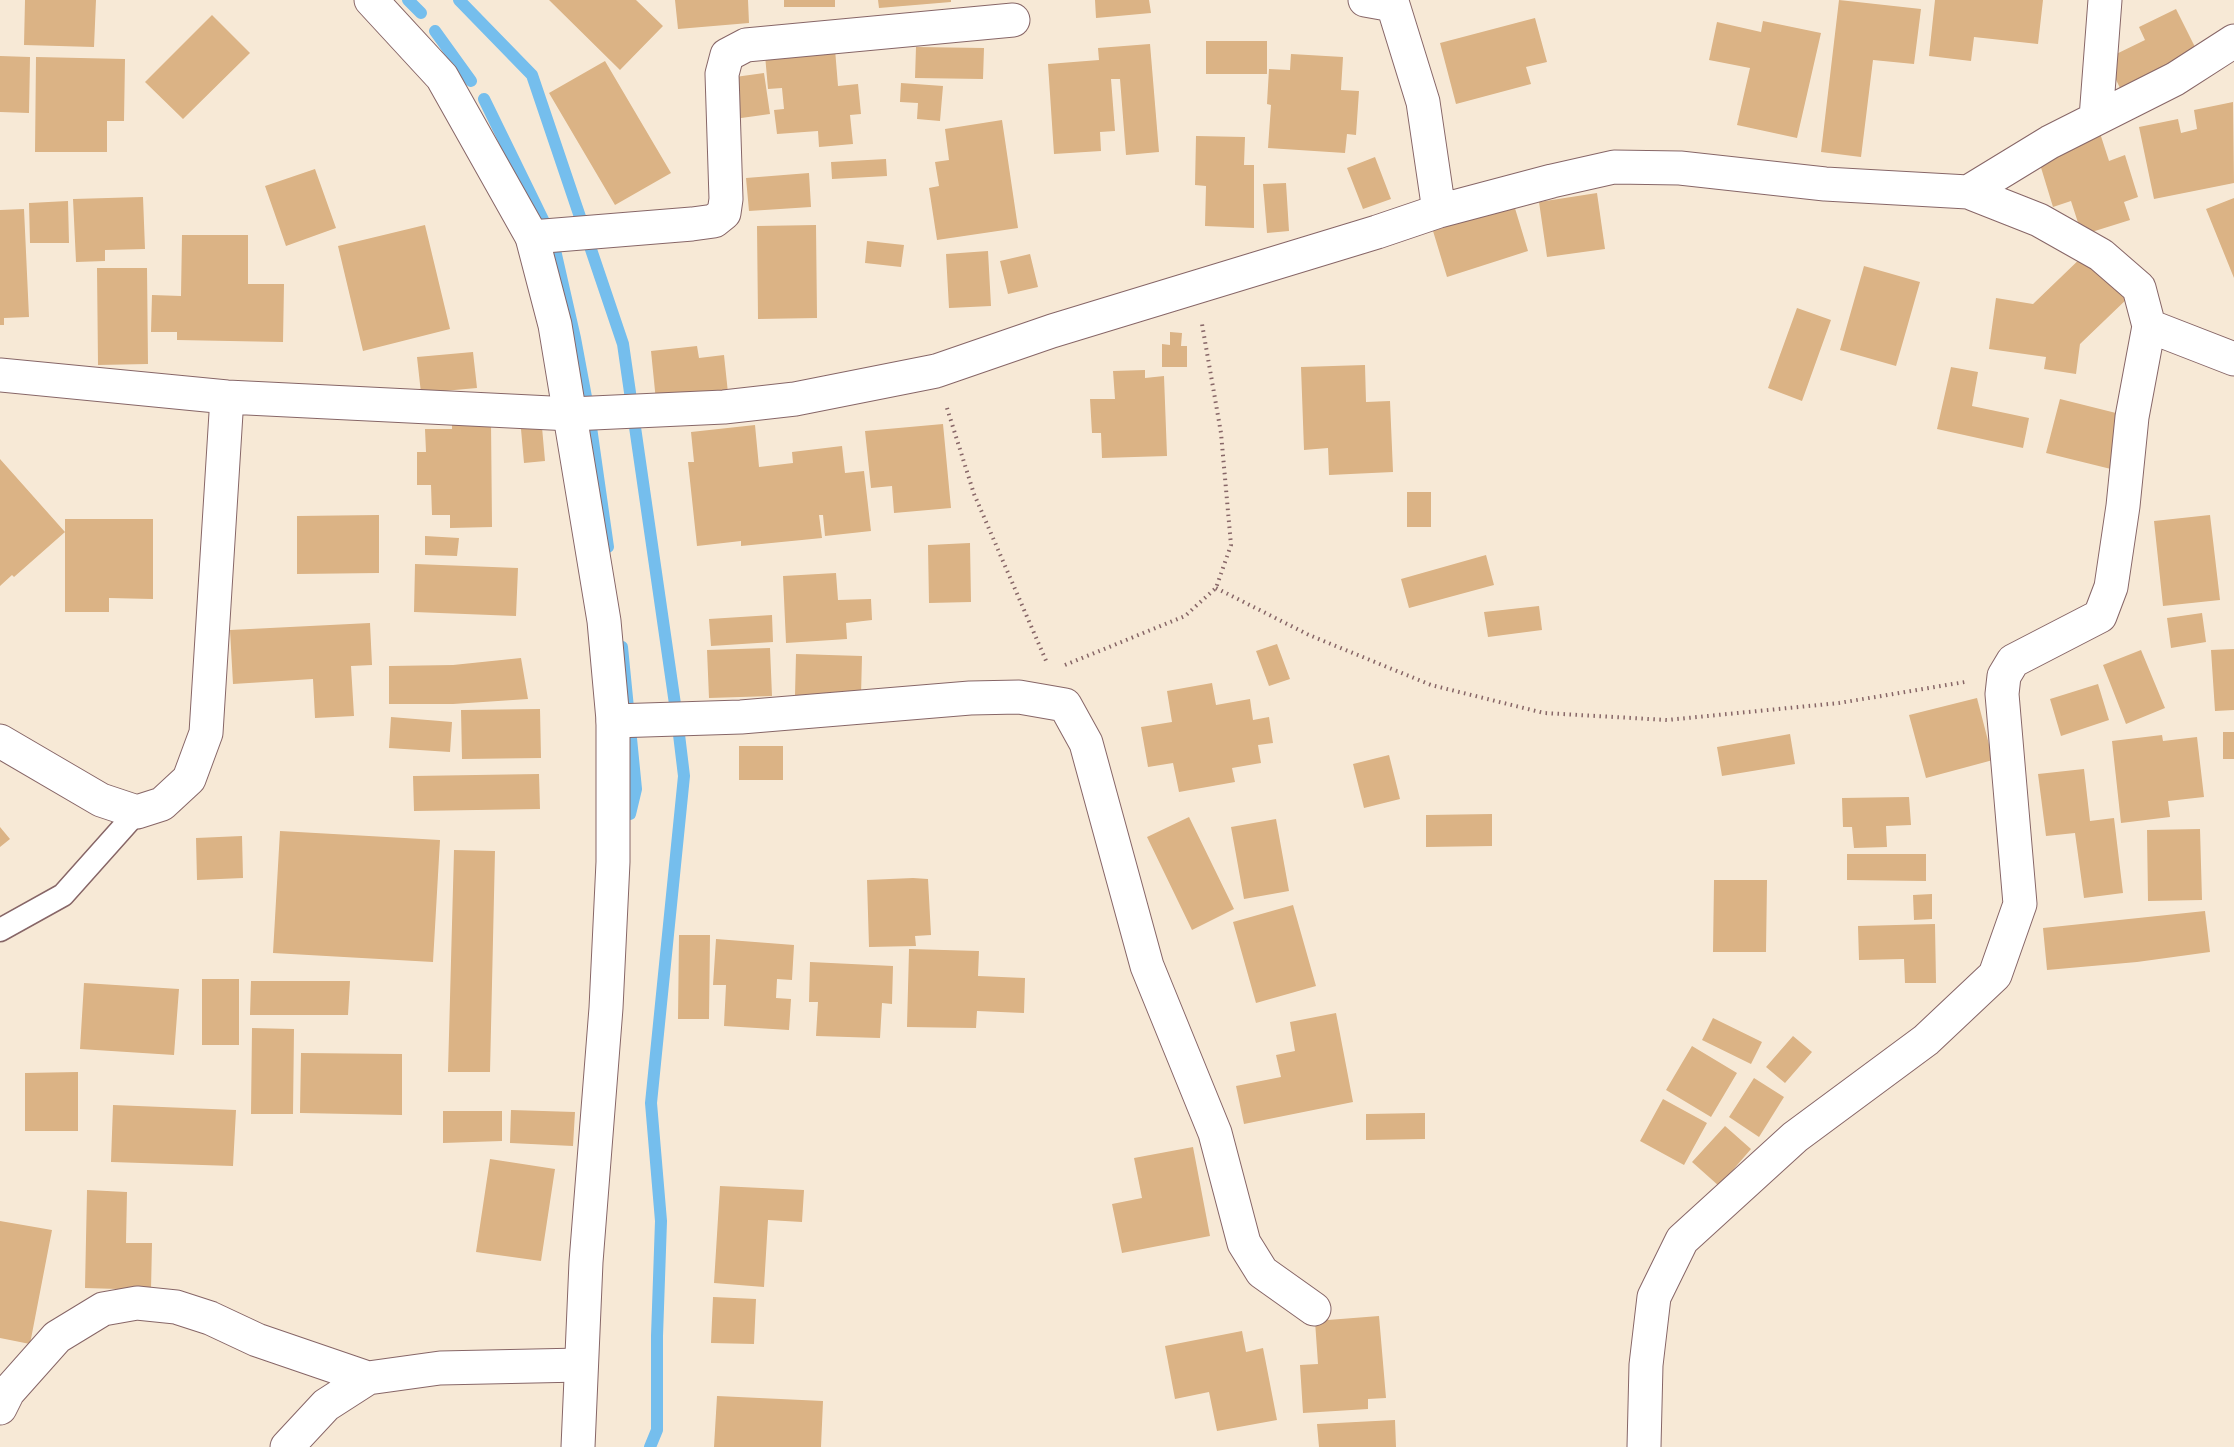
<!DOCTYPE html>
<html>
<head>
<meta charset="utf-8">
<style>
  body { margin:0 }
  canvas { display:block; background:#f7e9d6 }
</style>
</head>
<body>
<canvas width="2234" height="1447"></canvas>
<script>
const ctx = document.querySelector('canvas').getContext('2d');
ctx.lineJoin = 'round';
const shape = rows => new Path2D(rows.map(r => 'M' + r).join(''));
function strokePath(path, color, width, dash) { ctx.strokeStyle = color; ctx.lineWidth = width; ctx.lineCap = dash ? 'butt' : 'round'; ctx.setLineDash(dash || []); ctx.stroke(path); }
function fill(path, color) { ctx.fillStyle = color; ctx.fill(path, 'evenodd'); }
const stream = shape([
  [408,0,421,13],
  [459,0,532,75,623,344,677,718,684,776,651,1103,661,1221,657,1336,657,1430,650,1447],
  [435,31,471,81],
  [484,99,547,228],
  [555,250,575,338,589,413,608,547],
  [622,647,636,789,630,814]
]);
const building = shape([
  [25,0,96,0,94,47,24,45],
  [549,0,636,0,663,26,620,70],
  [675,0,748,0,749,23,678,29],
  [784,0,835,0,835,7,784,7],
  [878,0,951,0,951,2,879,8],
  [1095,0,1149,0,1151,13,1096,18],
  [1839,0,1921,9,1914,64,1873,60,1861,157,1821,152],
  [1935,0,2043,0,2038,44,1974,37,1971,61,1929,56],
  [2176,9,2197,51,2120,88,2106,59,2145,40,2139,27],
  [212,15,250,53,183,119,145,82],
  [1535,18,1547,62,1526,67,1531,84,1456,104,1440,43],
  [1763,21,1821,33,1797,138,1737,125,1750,68,1709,60,1717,22,1761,32],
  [1206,41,1267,41,1267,74,1206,74],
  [1150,44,1159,152,1126,155,1120,79,1111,79,1115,131,1100,132,1101,151,1054,154,1048,64,1099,60,1098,48],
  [916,47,984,48,983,79,915,78],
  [835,49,838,86,858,84,861,114,850,115,853,144,819,147,818,131,777,134,774,110,784,109,782,88,768,89,765,55],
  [1291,54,1343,57,1341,90,1359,91,1356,135,1347,134,1345,153,1268,148,1271,105,1267,104,1269,69,1290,70],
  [0,56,30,57,29,113,0,112],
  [36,57,125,59,124,121,107,121,107,152,35,152],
  [605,61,671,173,615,205,549,93],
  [764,73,770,114,734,119,728,78],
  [901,83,943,86,940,121,917,119,918,103,900,102],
  [2233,102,2234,183,2154,199,2139,127,2178,119,2181,133,2197,129,2194,110],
  [1002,120,1018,228,937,240,929,188,939,186,935,162,949,160,945,129],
  [2099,130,2109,161,2125,155,2138,197,2124,202,2130,220,2082,235,2071,201,2053,207,2039,161,2064,154,2061,142],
  [1196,136,1245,137,1244,165,1254,165,1254,228,1205,226,1206,186,1195,185],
  [1375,157,1391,199,1363,209,1347,168],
  [886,159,887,176,832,179,831,162],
  [315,169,336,228,286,246,265,186],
  [809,173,811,207,749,211,746,178],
  [1286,183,1289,231,1267,233,1263,184],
  [1597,193,1605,249,1547,257,1539,202],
  [143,197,145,249,105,250,105,261,76,262,73,199],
  [2234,198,2234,278,2206,209],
  [68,201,69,243,30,243,29,203],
  [1514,205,1528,251,1447,277,1433,231],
  [24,209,29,317,4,318,4,325,0,325,0,210],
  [425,225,450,329,363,351,338,246],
  [816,225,817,318,758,319,757,226],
  [182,235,248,235,248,284,284,284,283,342,177,340,177,332,151,332,152,295,181,296],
  [867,241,904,245,901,267,865,263],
  [988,251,991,306,949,308,946,254],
  [2087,252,2130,296,2080,344,2076,374,2044,369,2046,357,1989,349,1996,298,2033,304],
  [1030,254,1038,287,1008,294,1000,261],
  [1864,266,1920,282,1896,366,1840,350],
  [97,268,147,268,148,364,98,365],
  [1797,308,1831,320,1802,401,1768,388],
  [1170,332,1182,333,1181,346,1187,346,1187,367,1162,367,1162,344,1170,345],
  [697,346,699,358,724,355,728,393,656,401,651,351],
  [473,352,477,388,421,393,417,357],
  [1365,365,1366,402,1390,401,1393,472,1329,475,1328,448,1304,450,1301,367],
  [1951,367,1978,372,1972,406,2029,418,2023,448,1937,429],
  [1145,370,1145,378,1164,376,1167,456,1102,458,1101,433,1092,433,1090,399,1115,399,1113,371],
  [2060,399,2132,417,2119,471,2046,453],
  [541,416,545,461,524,463,520,418],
  [452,422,491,422,492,527,450,528,450,515,432,515,431,485,417,485,417,452,426,452,425,429,452,429],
  [943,424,951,508,894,513,892,486,871,488,865,431],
  [755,425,759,467,793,463,792,452,842,446,845,473,864,471,871,531,825,536,823,515,819,515,822,538,741,546,741,541,697,546,688,462,694,462,691,432],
  [0,459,65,532,14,577,12,575,0,586],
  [1407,492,1431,492,1431,527,1407,527],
  [379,515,379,573,297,574,297,516],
  [2210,515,2220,600,2163,606,2154,521],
  [65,519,153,519,153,599,109,598,109,612,65,612],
  [425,536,459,538,457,556,425,555],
  [970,543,971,602,929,603,928,545],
  [1486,555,1494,585,1409,608,1401,579],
  [415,564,518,568,516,616,414,612],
  [836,573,838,600,871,599,872,620,846,623,847,639,786,643,783,576],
  [1539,606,1542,630,1488,637,1484,612],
  [2202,613,2206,642,2171,648,2167,618],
  [772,615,773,642,711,646,709,619],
  [370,623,372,665,351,666,354,716,315,718,313,679,233,684,230,630],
  [1277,644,1290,679,1269,686,1256,651],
  [770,648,772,696,709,698,707,650],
  [2234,649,2234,710,2215,711,2211,650],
  [2141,650,2165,708,2126,724,2103,665],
  [796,654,862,656,861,696,795,695],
  [521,658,528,699,453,704,389,704,389,666,453,665],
  [1212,683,1216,705,1250,699,1253,720,1269,717,1273,743,1258,745,1261,763,1232,768,1235,782,1179,792,1173,763,1148,767,1141,727,1172,722,1167,691],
  [2098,684,2109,720,2061,736,2050,699],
  [1977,698,1993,760,1926,778,1909,715],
  [540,709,541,758,462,759,461,710],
  [391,717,452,722,450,752,389,748],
  [2223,732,2234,732,2234,759,2223,759],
  [1790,734,1795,764,1722,776,1717,747],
  [2162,735,2163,741,2197,737,2204,797,2168,801,2170,817,2121,823,2112,741],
  [739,746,783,746,783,780,739,780],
  [1389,755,1400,799,1364,808,1353,764],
  [2084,769,2090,821,2114,818,2123,893,2084,898,2075,833,2046,836,2038,774],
  [539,774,540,809,414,811,413,776],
  [1909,797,1911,825,1886,826,1887,847,1854,848,1852,827,1843,827,1842,798],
  [1492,814,1492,846,1426,847,1426,815],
  [1189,817,1234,909,1192,930,1147,837],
  [1276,819,1289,891,1244,899,1231,827],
  [0,827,10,839,0,847],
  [2200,829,2202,900,2148,901,2147,830],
  [280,831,440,840,433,962,273,953],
  [242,836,243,878,197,880,196,838],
  [454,850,495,851,490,1072,448,1072],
  [1847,854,1926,854,1926,881,1847,880],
  [913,878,928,879,931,935,915,936,916,946,869,947,867,880],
  [1714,880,1767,880,1766,952,1713,952],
  [1932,894,1932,919,1914,920,1913,895],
  [1293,905,1316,986,1256,1003,1233,922],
  [2205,911,2210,952,2137,962,2047,970,2043,928],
  [1935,924,1936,983,1905,983,1904,959,1859,960,1858,926],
  [679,935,710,935,709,1019,678,1019],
  [716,939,794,945,792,980,777,979,776,998,791,999,789,1030,724,1026,726,985,713,985],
  [909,949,979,951,978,976,1025,978,1024,1013,977,1011,976,1028,907,1027],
  [810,962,893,966,892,1004,882,1003,880,1038,816,1036,818,1002,809,1002],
  [202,979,239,979,239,1045,202,1045],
  [251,981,350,981,348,1015,250,1015],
  [84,983,179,989,174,1055,80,1049],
  [1336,1013,1353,1102,1244,1124,1236,1086,1281,1077,1276,1055,1295,1051,1290,1022],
  [1713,1018,1762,1042,1751,1064,1702,1040],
  [252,1028,294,1029,293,1114,251,1114],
  [1793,1036,1812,1052,1785,1083,1766,1067],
  [1692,1046,1737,1073,1711,1117,1666,1090],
  [301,1053,402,1054,402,1115,300,1113],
  [78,1072,78,1131,25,1131,25,1073],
  [1754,1078,1784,1097,1759,1137,1729,1117],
  [1663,1099,1707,1123,1684,1165,1640,1141],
  [113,1105,236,1110,233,1166,111,1162],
  [511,1110,575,1112,573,1146,510,1143],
  [443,1111,502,1111,502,1141,443,1143],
  [1425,1113,1425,1139,1366,1140,1366,1114],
  [1725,1126,1751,1149,1719,1186,1692,1162],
  [1193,1147,1210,1236,1122,1253,1112,1204,1142,1198,1134,1158],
  [490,1159,555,1169,541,1261,476,1252],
  [720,1186,804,1190,802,1222,768,1220,764,1287,714,1283],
  [87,1190,127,1192,126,1243,152,1243,151,1290,85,1288],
  [0,1221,52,1230,30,1344,0,1338],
  [713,1297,756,1299,754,1344,711,1343],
  [1379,1316,1386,1398,1368,1399,1368,1409,1303,1413,1300,1365,1318,1364,1315,1321],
  [1242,1331,1246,1352,1263,1348,1277,1420,1217,1431,1209,1392,1175,1399,1165,1346],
  [717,1396,823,1401,821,1447,714,1447],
  [1395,1420,1396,1447,1319,1447,1317,1424]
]);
const path = shape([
  [947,408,974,494,1047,663],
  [1216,588,1309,635,1431,685,1544,713,1667,720,1839,703,1965,682],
  [1065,665,1185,616,1216,588,1231,545,1221,433,1202,324]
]);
const lane = shape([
  [0,930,63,895,137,812]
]);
const street = shape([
  [1365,0,1393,5,1423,102,1439,211],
  [2096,118,2105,0],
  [1968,192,2050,142,2175,79,2234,41],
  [532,237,692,224,714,221,724,213,726,199,722,74,727,55,746,45,1013,20],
  [2149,326,2234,359],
  [0,375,227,397,571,414,724,407,795,399,936,371,1052,331,1377,232,1439,211,1552,181,1614,167,1680,168,1825,184,1968,192,2039,220,2101,255,2139,288,2149,326,2132,417,2123,506,2111,587,2100,616,2013,661,2004,676,2002,694,2020,904,1995,975,1926,1040,1795,1137,1682,1240,1654,1297,1646,1365,1644,1447],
  [613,721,741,717,970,698,1019,697,1065,705,1086,743,1147,966,1215,1133,1244,1243,1262,1272,1314,1309],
  [0,741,101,800,137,812,162,804,189,779,206,733,227,397],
  [0,1408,8,1392,57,1337,103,1309,137,1303,176,1307,210,1318,257,1340,368,1378],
  [287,1447,326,1405,368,1378,440,1368,581,1365]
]);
const secondary = shape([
  [371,0,442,77,532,237,555,325,604,621,613,720,613,862,606,1008,586,1262,578,1447]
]);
strokePath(stream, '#75beed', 12);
fill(building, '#dbb385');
strokePath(lane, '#876667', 25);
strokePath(street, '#876667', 35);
strokePath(secondary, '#876667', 35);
strokePath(path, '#876667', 4, [1.5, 4.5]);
strokePath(lane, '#fff', 22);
strokePath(street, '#fff', 33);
strokePath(secondary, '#fff', 33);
</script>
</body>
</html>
